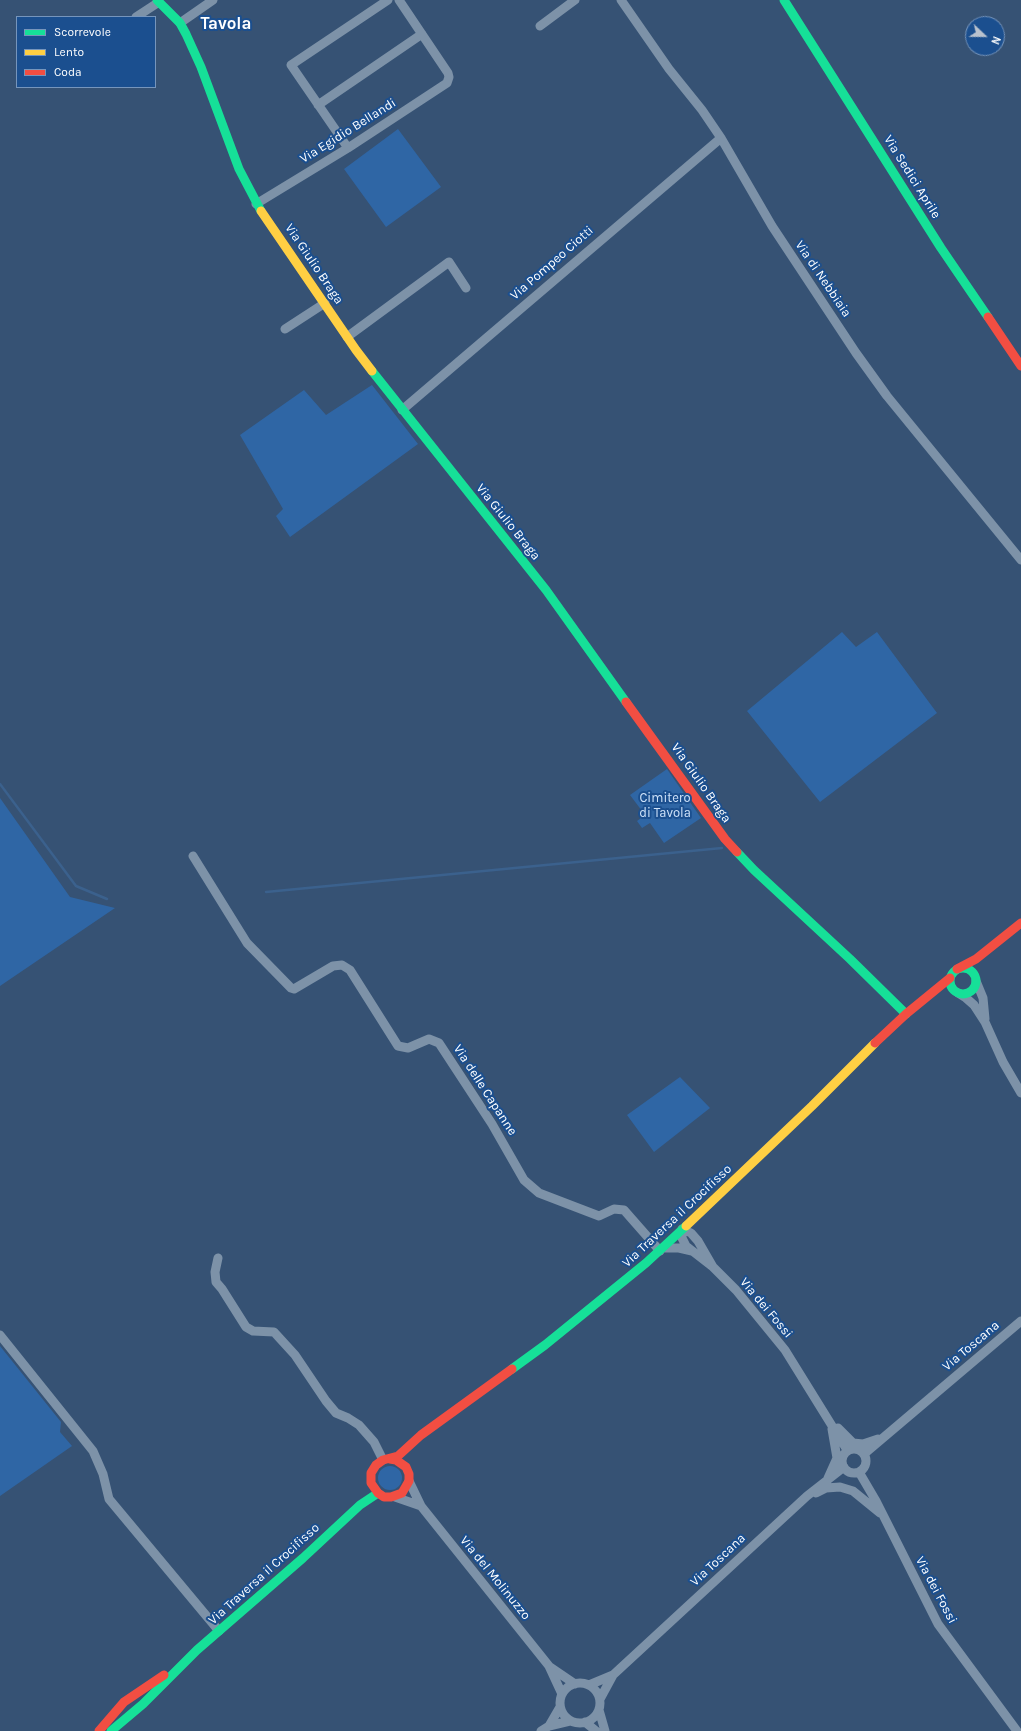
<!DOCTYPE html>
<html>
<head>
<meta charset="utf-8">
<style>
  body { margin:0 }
  #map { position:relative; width:1021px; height:1731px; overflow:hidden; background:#365274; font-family:Karla,sans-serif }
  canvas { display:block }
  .legend { position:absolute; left:16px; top:16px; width:140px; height:72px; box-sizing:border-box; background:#1b4f8f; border:1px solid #7695bc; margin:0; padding:5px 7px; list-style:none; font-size:12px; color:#fff }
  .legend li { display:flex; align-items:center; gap:8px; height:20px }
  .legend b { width:20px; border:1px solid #7695bc }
  .north { position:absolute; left:965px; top:16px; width:40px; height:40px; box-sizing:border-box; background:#1b4f8f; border:1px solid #7695bc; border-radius:50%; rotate:112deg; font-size:11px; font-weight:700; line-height:16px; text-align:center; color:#fff }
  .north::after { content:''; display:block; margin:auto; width:14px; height:18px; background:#b9c2ce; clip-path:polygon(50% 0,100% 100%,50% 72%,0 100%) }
</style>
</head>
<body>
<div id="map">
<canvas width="1021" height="1731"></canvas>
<ul class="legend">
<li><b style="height:5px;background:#16e098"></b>Scorrevole</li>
<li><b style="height:5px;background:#ffcf43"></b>Lento</li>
<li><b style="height:5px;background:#f24e42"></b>Coda</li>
</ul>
<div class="north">N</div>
</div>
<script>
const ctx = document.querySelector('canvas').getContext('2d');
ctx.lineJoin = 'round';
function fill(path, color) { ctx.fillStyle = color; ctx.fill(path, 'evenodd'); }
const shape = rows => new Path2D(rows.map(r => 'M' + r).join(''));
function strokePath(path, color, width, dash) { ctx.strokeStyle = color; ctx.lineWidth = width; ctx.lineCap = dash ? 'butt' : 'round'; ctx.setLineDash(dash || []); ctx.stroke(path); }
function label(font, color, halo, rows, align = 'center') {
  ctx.font = font + ' Karla,sans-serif'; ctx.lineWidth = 4; ctx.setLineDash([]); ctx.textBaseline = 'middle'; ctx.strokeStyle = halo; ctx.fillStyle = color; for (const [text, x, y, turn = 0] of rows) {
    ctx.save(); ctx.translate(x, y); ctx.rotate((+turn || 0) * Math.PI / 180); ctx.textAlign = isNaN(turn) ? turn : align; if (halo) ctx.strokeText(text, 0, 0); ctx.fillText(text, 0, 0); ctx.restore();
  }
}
const green = shape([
  [398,129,441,187,386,227,344,169],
  [372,385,418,444,290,537,276,516,283,509,240,435,304,390,326,415],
  [842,632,856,647,877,632,937,713,820,802,747,711],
  [667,769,701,818,664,843,650,823,642,828,637,821,645,815,630,795],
  [0,798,70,897,115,908,0,986],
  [680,1077,710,1108,654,1152,627,1115],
  [0,1346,61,1422,60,1432,72,1446,0,1496],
  '378 1478a12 12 0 1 1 24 0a12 12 0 1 1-24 0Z'
]);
const stream = shape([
  [0,784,76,886,107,899],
  [266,892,722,848]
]);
const street = shape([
  [621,0,669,69,702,110,721,138,772,226,856,353,887,396,1021,560],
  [136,17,159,2],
  [180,23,213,0],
  [540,26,575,0],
  [318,105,422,34],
  [348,148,291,65,388,0],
  [256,204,348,148,447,83,449,77,448,73,399,0],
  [285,329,325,303],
  [347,337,449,262,466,288],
  [402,410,721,138],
  [193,856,247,943,291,988,294,989,333,966,342,965,350,970,398,1046,408,1048,429,1039,439,1043,492,1124,524,1180,539,1193,599,1216,614,1209,624,1210,660,1251],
  [976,981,983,998,985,1019],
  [958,993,966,998,974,1005,985,1022,1003,1062,1021,1093],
  [664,1248,679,1248,692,1251],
  [218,1258,215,1272,216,1282,222,1289,246,1327,253,1331,274,1332,295,1355,326,1401,336,1413,348,1418,359,1425,374,1442,383,1460],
  [713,1267,698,1241,691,1233,682,1229,682,1238,686,1246,713,1267,736,1290,785,1350,847,1450],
  [0,1335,93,1451,103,1474,109,1499,219,1631],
  [838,1428,853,1443,863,1444,878,1439],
  '842 1461a12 12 0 1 1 24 0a12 12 0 1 1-24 0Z',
  [864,1454,1021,1321],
  [859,1472,876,1501,938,1624,1017,1731],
  [828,1478,837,1458,832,1429],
  [409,1481,421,1506,549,1666,562,1694],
  [816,1493,826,1488,840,1487,853,1491,880,1513],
  [395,1497,421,1506],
  [550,1667,575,1684],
  '560 1703a20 20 0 1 1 40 0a20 20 0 1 1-40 0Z',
  [589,1685,613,1675],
  [600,1699,613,1675,807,1496,844,1467],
  [599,1710,605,1731],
  [585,1722,596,1731],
  [549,1726,560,1707],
  [541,1731,549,1726,570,1721]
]);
const fast = shape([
  [157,0,180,23,186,34,201,67,239,169,261,211],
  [784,0,941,248,988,317],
  [372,371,546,590,626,702],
  [737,852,754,870,850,959,906,1014],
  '950 981a13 13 0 1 1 26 0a13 13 0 1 1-26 0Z',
  [512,1369,545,1345,646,1263,686,1226],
  [111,1731,143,1704,197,1650,303,1558,360,1505,378,1493]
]);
const slow = shape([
  [261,211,356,350,372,371],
  [686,1226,812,1106,875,1043]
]);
const jam = shape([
  [988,317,1021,366],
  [626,702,725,839,737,852],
  [957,969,976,959,1021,923],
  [875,1043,906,1014,950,978],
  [390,1459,396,1460,406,1467,409,1474,409,1481,402,1493,391,1497,384,1497,378,1493,371,1483,371,1473,376,1465,383,1460,398,1456,421,1435,512,1369],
  [99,1731,124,1702,164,1675]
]);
const streetNames = [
  ["Via Egidio Bellandi",348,131,-32],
  ["Via Sedici Aprile",912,177,58],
  ["Via Pompeo Ciotti",552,263,-41],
  ["Via Giulio Braga",314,264,56],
  ["Via di Nebbiaia",823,279,56],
  ["Via Giulio Braga",508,522,51],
  ["Via Giulio Braga",701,783,55],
  ["Via delle Capanne",485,1090,57],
  ["Via Traversa il Crocifisso",677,1216,-43],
  ["Via dei Fossi",766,1308,50],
  ["Via Toscana",971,1346,-40],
  ["Via Toscana",718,1560,-43],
  ["Via Traversa il Crocifisso",264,1574,-42],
  ["Via del Molinuzzo",495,1578,51],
  ["Via dei Fossi",936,1590,62]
];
const parkNames = [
  ["Cimitero",665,798],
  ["di Tavola",665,813]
];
const districtNames = [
  ["Tavola",226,24]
];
fill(green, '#2f66a5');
strokePath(stream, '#3b618d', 2.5);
strokePath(street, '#7d92a8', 9);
strokePath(fast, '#16e098', 9);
strokePath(slow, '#ffcf43', 9);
strokePath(jam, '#f24e42', 9);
label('13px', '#fff', '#1b4f8f', streetNames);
label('13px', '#cfe3fa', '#1b4f8f', parkNames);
label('bold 17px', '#fff', '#1b4f8f', districtNames);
</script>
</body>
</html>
